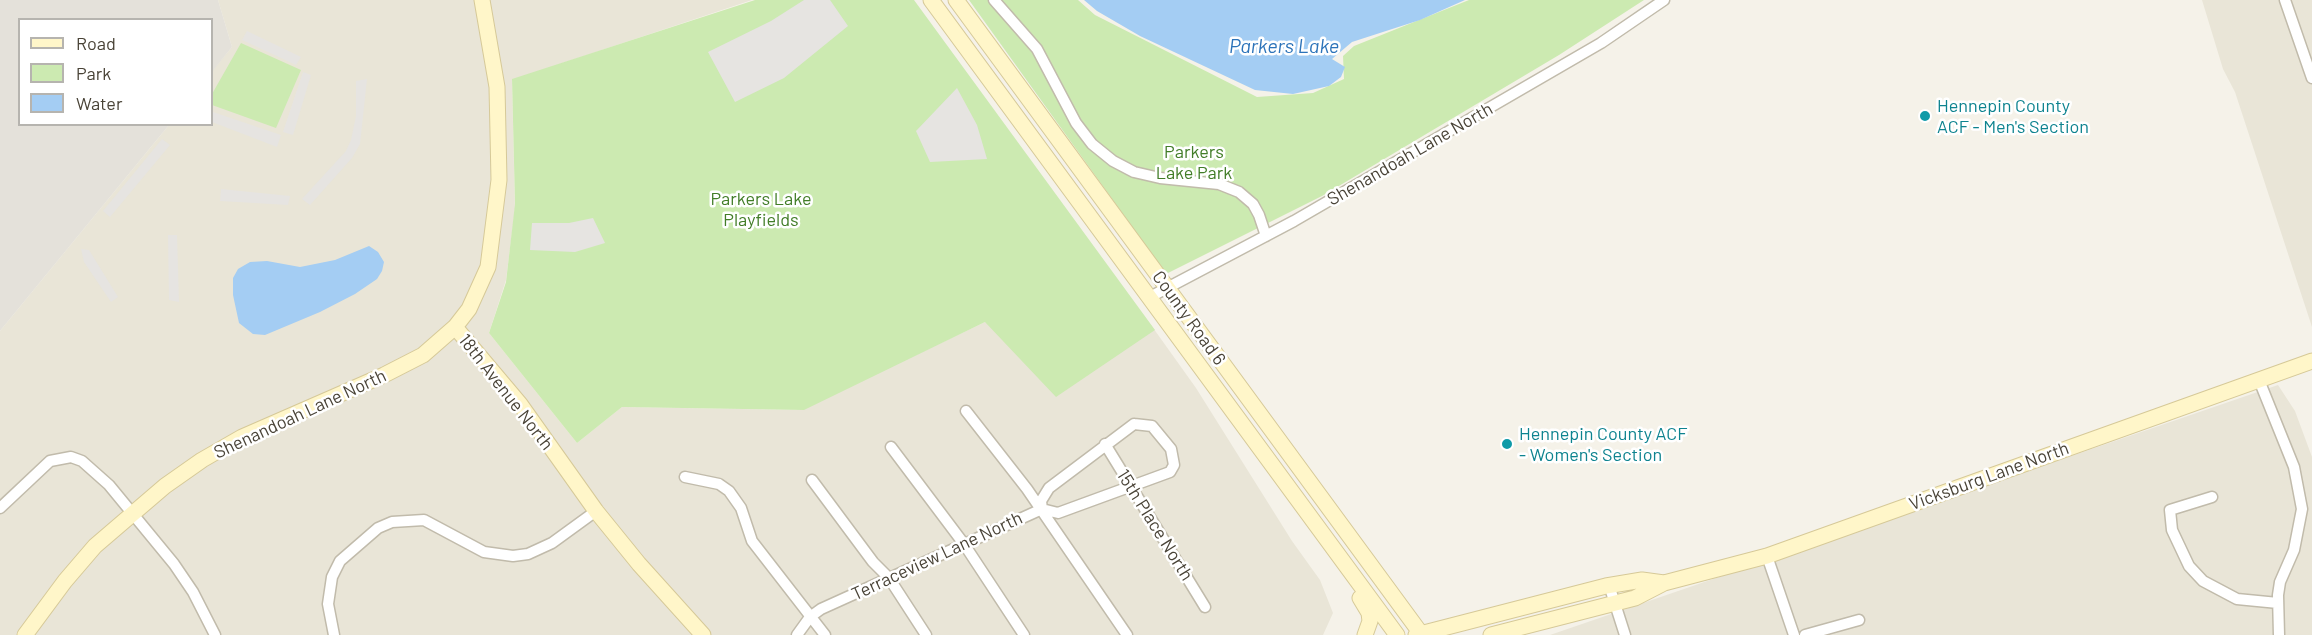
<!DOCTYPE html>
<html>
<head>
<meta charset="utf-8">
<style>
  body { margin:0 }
  #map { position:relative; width:2312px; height:635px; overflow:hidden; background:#f5f2e9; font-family:Barlow,sans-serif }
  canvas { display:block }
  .legend { position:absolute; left:18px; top:18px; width:195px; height:108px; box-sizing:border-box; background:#fff; border:2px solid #b6b4af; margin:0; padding:8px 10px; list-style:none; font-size:18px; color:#494337 }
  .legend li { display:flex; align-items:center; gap:12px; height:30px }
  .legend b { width:30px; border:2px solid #b6b4af }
</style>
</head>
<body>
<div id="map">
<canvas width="2312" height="635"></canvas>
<ul class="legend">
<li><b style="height:8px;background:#fff6c9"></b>Road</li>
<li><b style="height:16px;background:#cceab1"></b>Park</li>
<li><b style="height:16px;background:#a4cdf3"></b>Water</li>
</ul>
</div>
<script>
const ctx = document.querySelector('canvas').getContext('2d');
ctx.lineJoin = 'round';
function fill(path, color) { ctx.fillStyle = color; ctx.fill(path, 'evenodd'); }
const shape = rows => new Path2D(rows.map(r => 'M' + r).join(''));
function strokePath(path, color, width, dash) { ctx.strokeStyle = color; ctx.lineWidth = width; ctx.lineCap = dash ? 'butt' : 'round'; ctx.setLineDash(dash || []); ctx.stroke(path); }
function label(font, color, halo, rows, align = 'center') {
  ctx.font = font + ' Barlow,sans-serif'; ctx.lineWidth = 5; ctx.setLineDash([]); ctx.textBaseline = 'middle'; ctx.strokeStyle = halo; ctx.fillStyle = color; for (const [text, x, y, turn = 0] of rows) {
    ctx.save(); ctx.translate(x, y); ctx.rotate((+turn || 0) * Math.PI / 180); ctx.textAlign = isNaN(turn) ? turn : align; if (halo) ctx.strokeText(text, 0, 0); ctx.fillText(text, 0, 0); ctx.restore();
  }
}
const residential = shape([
  [218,0,752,0,512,80,515,209,506,280,489,333,577,443,622,407,800,410,985,322,1151,325,1196,388,1292,541,1320,580,1333,613,1323,635,0,635,0,331,169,125,212,124,212,71,232,47],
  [2202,0,2312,0,2312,327,2235,92,2223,69],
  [2278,385,2295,411,2312,457,2312,635,1550,635]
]);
const industrial = shape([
  [0,0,218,0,232,47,212,72,212,20,20,20,20,124,169,125,0,331]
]);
const green = shape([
  [755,0,914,0,1155,330,1056,397,985,322,804,410,622,407,577,443,489,333,506,282,515,204,512,79],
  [969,0,1078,0,1095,15,1257,97,1313,93,1344,79,1343,56,1354,46,1469,0,1644,0,1559,55,1322,196,1166,274],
  [241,43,301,70,276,128,212,105,212,94]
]);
const parking = shape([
  [804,0,830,0,848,26,784,78,735,102,708,52,771,21],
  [247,31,301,57,296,65,242,40],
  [303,72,311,75,293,135,283,132],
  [367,79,360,144,352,158,310,205,302,199,346,151,351,140,356,116,356,81],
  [957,88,977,125,987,159,930,162,916,131],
  [213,112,281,135,277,147,212,122],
  [162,139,170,145,110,217,103,211],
  [221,189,290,196,288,205,220,201],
  [593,218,605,243,575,252,530,250,532,223,569,223],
  [168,235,177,235,179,302,169,300],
  [81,249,89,250,118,297,111,302,84,262]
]);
const water = shape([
  [1084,0,1465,0,1420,20,1352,42,1332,59,1345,67,1341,77,1329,86,1293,94,1255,90,1140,36,1097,11],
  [369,246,378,252,384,262,382,271,377,279,355,294,320,312,265,335,253,334,239,323,233,295,233,278,238,269,250,262,267,261,300,267,335,260]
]);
const street = shape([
  [994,0,1037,49,1076,123,1092,144,1113,161,1134,172,1160,178,1219,184,1239,192,1253,204,1259,215,1266,236],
  [2285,0,2312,78],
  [1150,297,1294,221,1601,43,1664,0],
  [2259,380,2294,467,2302,509,2294,550,2280,582,2278,595,2279,635],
  [966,411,1027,489,1127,635],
  [1134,424,1152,426,1171,449,1174,465,1170,472,1058,513,1042,509,1041,501,1049,488,1134,424],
  [1105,444,1205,607],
  [891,447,964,544,1024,635],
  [685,477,719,484,729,491,741,508,752,541,825,635],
  [812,480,873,562,889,578,926,635],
  [2212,497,2170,510,2172,530,2189,566,2203,581,2237,599,2278,603],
  [0,508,50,461,71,457,82,461,109,485,174,564,193,592,215,635],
  [1767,556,1794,635],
  [1609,585,1625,635],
  [334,635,328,604,332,577,340,561,378,528,392,522,424,520,484,552,513,556,528,554,552,543,596,511],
  [797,635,810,617,821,609,1042,509],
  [1805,635,1859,620]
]);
const secondary = shape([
  [931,0,1397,635],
  [956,0,1422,635],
  [455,327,520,404,596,511,639,564,703,635],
  [1360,598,1369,613,1370,621,1365,635],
  [25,635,65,581,95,546,165,486,202,460,242,437,384,375,423,355,455,327,469,309,488,267,499,180,497,87,482,0],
  [1416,635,1606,586,1642,580,1664,583],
  [1491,635,1635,598,1664,583,1767,556,2312,361]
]);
const markers = [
  [1925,116,6,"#0f9aa8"],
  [1507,444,6,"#0f9aa8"]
];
const cultureNames = [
  ["Hennepin County",1937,106],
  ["ACF - Men's Section",1937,127],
  ["Hennepin County ACF",1519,434],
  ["- Women's Section",1519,455]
];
const parkNames = [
  ["Parkers",1194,152],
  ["Lake Park",1194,173],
  ["Parkers Lake",761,199],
  ["Playfields",761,220]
];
const streetNames = [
  ["Shenandoah Lane North",1410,154,-30],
  ["County Road 6",1189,318,54],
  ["18th Avenue North",506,392,52],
  ["Shenandoah Lane North",300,414,-25],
  ["Vicksburg Lane North",1989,476,-20],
  ["15th Place North",1155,525,58],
  ["Terraceview Lane North",937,556,-25]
];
const waterNames = [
  ["Parkers Lake",1284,46]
];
fill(residential, '#e9e5d7');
fill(industrial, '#e4e1da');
fill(green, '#cceab1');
fill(parking, '#e6e4e1');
fill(water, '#a4cdf3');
strokePath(street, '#c1bbab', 13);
strokePath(secondary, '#d6c998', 17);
strokePath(street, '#fff', 10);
strokePath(secondary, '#fff6c9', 15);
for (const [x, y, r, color] of markers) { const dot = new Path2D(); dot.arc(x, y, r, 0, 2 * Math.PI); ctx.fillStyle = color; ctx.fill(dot); strokePath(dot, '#fff', 2); }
label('18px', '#0d838f', '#fff', cultureNames, 'left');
label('18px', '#427d28', '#fff', parkNames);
label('18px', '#494337', '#fff', streetNames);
label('italic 20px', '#2c73b9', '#fff', waterNames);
</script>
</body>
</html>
